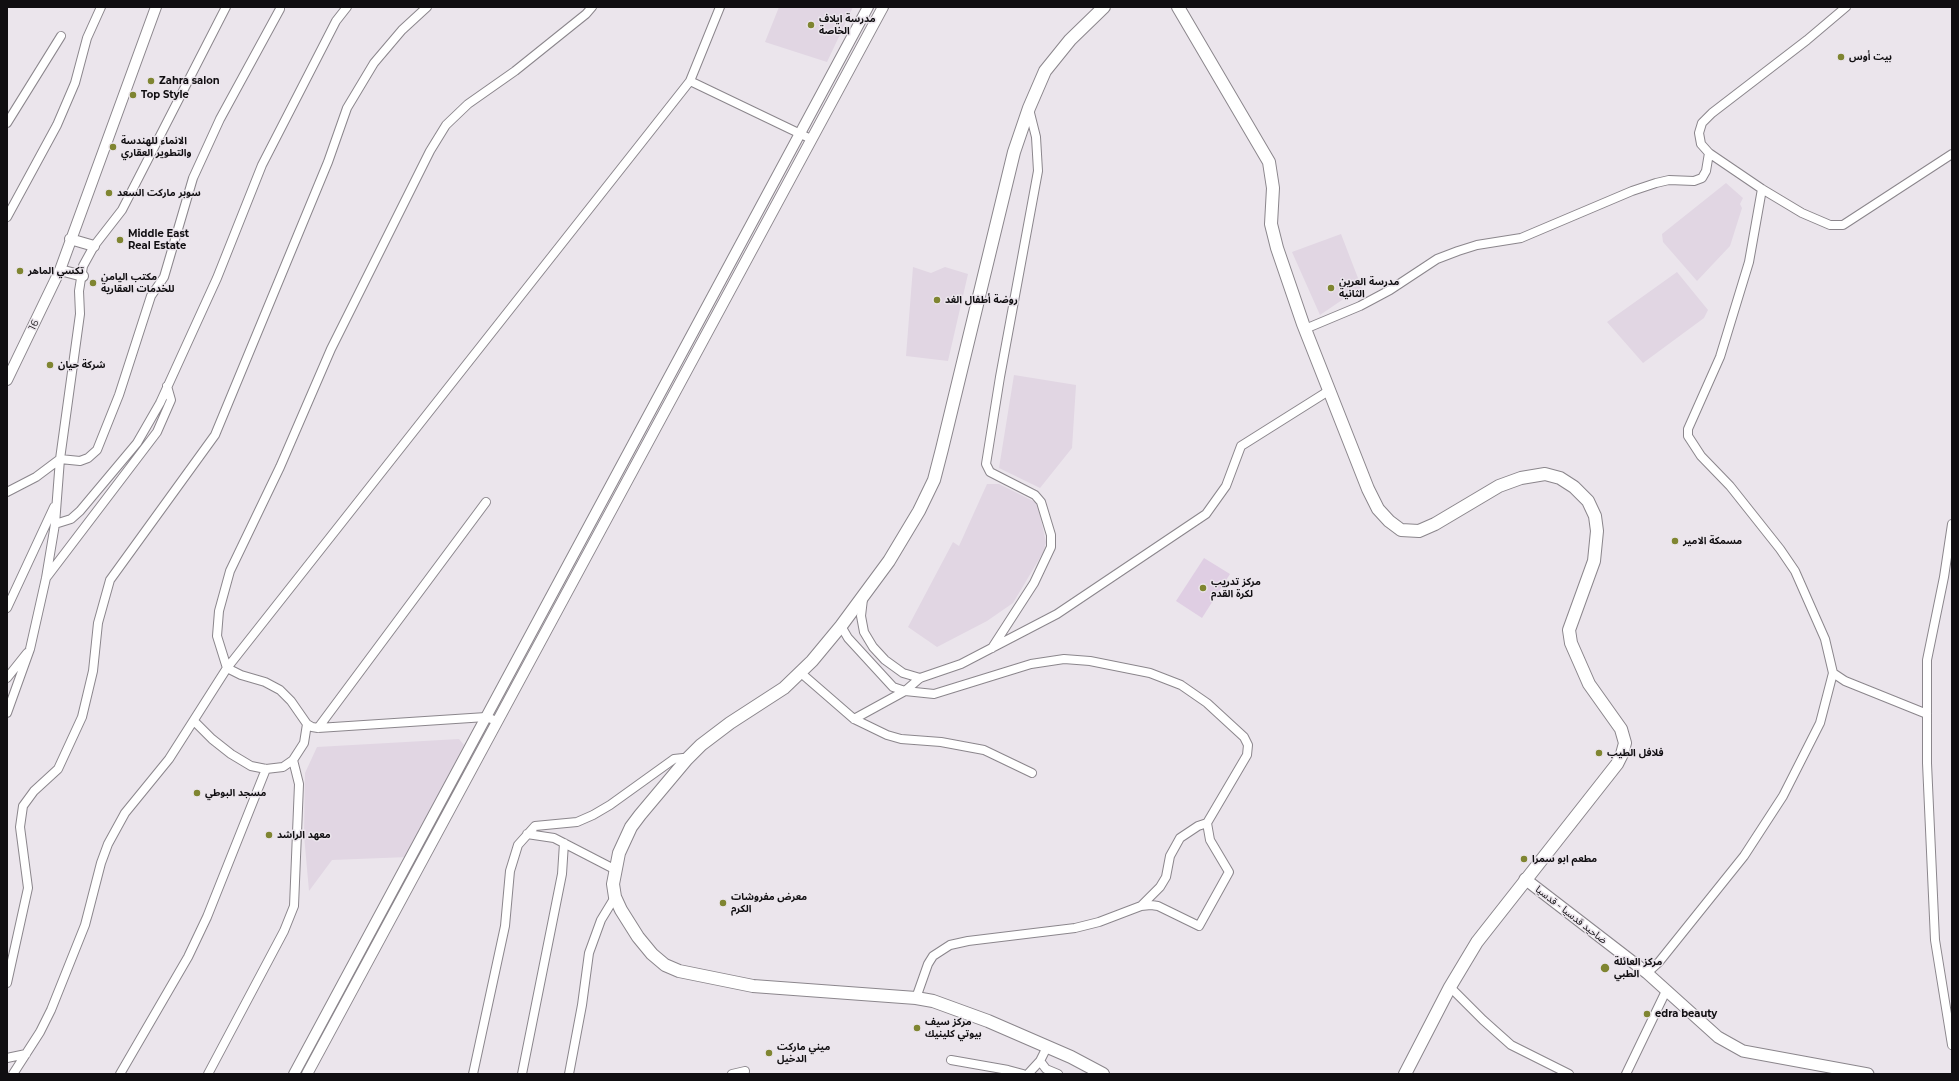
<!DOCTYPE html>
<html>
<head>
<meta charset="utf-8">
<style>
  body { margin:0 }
  #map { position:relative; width:1959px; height:1081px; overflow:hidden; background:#ebe5ec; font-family:Montserrat,sans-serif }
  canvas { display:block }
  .frame { position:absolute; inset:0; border:8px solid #100e11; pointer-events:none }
</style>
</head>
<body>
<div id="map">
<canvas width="1959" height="1081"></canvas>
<div class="frame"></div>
</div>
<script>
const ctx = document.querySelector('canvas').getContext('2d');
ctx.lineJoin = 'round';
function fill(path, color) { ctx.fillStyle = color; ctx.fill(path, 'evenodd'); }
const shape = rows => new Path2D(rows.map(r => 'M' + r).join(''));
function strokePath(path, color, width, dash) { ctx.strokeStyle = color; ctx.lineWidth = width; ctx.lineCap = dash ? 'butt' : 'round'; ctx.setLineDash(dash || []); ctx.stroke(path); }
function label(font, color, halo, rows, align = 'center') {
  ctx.font = font + ' Montserrat,"Noto Sans Arabic",sans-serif'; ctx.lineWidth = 3; ctx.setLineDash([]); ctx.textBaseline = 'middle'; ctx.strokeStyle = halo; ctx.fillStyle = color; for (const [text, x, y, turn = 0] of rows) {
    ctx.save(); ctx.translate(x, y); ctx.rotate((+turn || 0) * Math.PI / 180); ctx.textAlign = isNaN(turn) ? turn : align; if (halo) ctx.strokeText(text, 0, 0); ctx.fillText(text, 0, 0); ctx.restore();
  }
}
const built = shape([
  [779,7,853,7,827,62,765,42],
  [1726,183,1743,198,1740,204,1742,208,1730,246,1697,281,1663,242,1662,234],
  [1341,234,1363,291,1345,298,1320,315,1292,252],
  [913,267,931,273,945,267,968,274,948,361,906,356],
  [1677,272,1708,310,1704,318,1643,363,1607,322],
  [1014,375,1076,385,1072,448,1040,488,999,468],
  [987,484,999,484,1035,502,1038,507,1046,542,1044,551,1013,603,987,621,937,647,908,627,953,542,959,546],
  [459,739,464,745,408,857,332,860,309,891,304,835,305,773,317,747]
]);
const green = shape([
  [1204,558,1230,574,1202,618,1176,601]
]);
const minor = shape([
  [1846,7,1807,40,1712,113,1702,123,1699,133,1701,144,1709,153,1762,189,1802,213,1830,225,1843,225,1952,154],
  [690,81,811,139],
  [7,123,61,36],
  [7,217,57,125,75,83,87,38,101,7],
  [1305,329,1360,306,1390,290,1437,259,1458,251,1477,245,1521,238,1632,191,1656,183,1669,180,1694,181,1702,178,1706,171,1709,153],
  [7,492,36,477,60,459,80,461,88,458,97,450,119,395,151,296,164,277,193,178,220,119,280,9],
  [55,524,71,519,80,511,137,443,160,403,217,278,262,165,336,21,347,7],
  [1952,524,1944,577,1927,660,1927,763,1935,940,1952,1045],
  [46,578,157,432,171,400,167,386],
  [863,599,861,616,864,632,873,647,885,660,903,673,920,678],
  [7,608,54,507],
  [841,626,848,638,893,687,905,691,934,694,1031,664,1064,659,1090,661,1150,673,1181,685,1207,703,1244,737,1248,745,1247,755,1207,823,1210,840,1229,872,1199,926,1158,906,1151,905,1141,906,1099,922,1075,928,968,941,950,945,933,956,928,964,916,998],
  [992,648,1034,583,1051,547,1051,535,1041,502,1035,495,990,472,986,464,1000,377,1038,171,1036,137,1029,109],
  [801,673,854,719,887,735,901,739,941,742,984,750,1032,773],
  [1833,673,1845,681,1927,714],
  [7,678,27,653],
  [7,713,30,649,46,578,55,524,60,459,80,314,79,291,83,266,94,246,122,210,226,7],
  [854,719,905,691,920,678,961,664,1057,614,1206,514,1226,486,1241,446,1330,390],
  [194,721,212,739,231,754,251,766,266,769,283,767,293,760,304,743,307,724],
  [497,721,486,717,318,728,312,727,307,724,291,701,280,690,265,682,241,675,227,668,217,636,219,611,230,571,280,467,331,349,430,151,446,125,468,104,515,71,586,14,592,7],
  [318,728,486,502],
  [527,834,554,838,614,869],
  [1141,906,1160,887,1166,877,1170,856,1180,838,1198,826,1207,823],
  [1647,973,1659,962,1744,856,1783,796,1820,723,1833,673,1825,639,1795,571,1780,549,1730,486,1701,456,1688,436,1688,429,1720,357,1749,262,1762,189],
  [7,983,28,888,20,827,23,806,34,791,58,769,82,717,93,671,98,623,110,580,215,435,328,162,347,108,374,63,402,30,427,7],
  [1450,987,1483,1020,1511,1045,1569,1074],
  [7,1058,26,1054],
  [951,1060,1008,1070,1023,1074],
  [1040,1061,1046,1069,1058,1074],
  [13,1074,40,1032,51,1010,85,925,101,863,108,844,125,813,169,759,227,668,690,81,720,7],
  [120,1074,188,957,207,917,266,769],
  [208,1074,284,931,294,906,299,784,293,760],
  [473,1074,505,926,510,871,518,845,535,826,577,822,593,815,610,805,674,759,683,758,687,759],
  [522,1074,562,874,564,843],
  [569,1074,582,1005,589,953,601,920,615,897],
  [732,1074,745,1071],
  [1028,1074,1040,1061,1047,1047],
  [1626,1074,1666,991]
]);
const tertiary = shape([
  [70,239,94,246],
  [60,270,83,276],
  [7,380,60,270,156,7],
  [294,1074,868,7],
  [307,1074,883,7]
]);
const secondary = shape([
  [1525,879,1647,973,1718,1037,1743,1051,1868,1074]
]);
const primary = shape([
  [1178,7,1269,162,1273,188,1271,224,1277,248,1303,324,1368,489,1378,509,1389,521,1401,530,1419,531,1435,524,1499,486,1521,478,1545,474,1560,478,1574,487,1588,501,1595,516,1597,531,1594,561,1569,630,1571,643,1589,684,1621,729,1625,743,1622,754,1617,764,1477,942,1450,987,1405,1074],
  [1103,1074,1071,1057,988,1021,933,1001,916,998,753,986,679,971,665,965,652,954,638,937,621,910,615,897,613,884,619,853,631,827,640,815,687,759,701,745,730,723,784,688,812,661,841,626,889,561,919,511,934,480,942,449,1014,152,1029,108,1045,71,1070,40,1104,7]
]);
const markers = [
  [811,25,4,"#7f8531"],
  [1841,57,4,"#7f8531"],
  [151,81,4,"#7f8531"],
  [133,95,4,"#7f8531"],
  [113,147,4,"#7f8531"],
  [109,193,4,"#7f8531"],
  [120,240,4,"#7f8531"],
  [20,271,4,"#7f8531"],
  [93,283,4,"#7f8531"],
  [1331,288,4,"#7f8531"],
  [937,300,4,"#7f8531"],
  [50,365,4,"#7f8531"],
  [1675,541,4,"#7f8531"],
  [1203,588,4,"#7f8531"],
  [1599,753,4,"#7f8531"],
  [197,793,4,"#7f8531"],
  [269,835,4,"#7f8531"],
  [1524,859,4,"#7f8531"],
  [723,903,4,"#7f8531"],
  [1605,968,5,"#7f8531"],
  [1647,1014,4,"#7f8531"],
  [917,1028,4,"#7f8531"],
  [769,1053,4,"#7f8531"]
];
const poiNames = [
  ["مدرسة ايلاف",819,19],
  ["الخاصة",819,31],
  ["بيت أوس",1849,57],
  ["Zahra salon",159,81],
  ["Top Style",141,95],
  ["الانماء للهندسة",121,141],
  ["والتطوير العقاري",121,153],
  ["سوبر ماركت السعد",117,193],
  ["Middle East",128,234],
  ["Real Estate",128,246],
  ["تكسي الماهر",28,271],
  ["مكتب اليامن",101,277],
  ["للخدمات العقارية",101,289],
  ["مدرسة العرين",1339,282],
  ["الثانية",1339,294],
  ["روضة أطفال الغد",945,300],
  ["شركة حيان",58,365],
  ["مسمكة الامير",1683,541],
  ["مركز تدريب",1211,582],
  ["لكرة القدم",1211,594],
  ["فلافل الطيب",1607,753],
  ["مسجد البوطي",205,793],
  ["معهد الراشد",277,835],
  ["مطعم ابو سمرا",1532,859],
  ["معرض مفروشات",731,897],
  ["الكرم",731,909],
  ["مركز العائلة",1614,962],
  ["الطبي",1614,974],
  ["edra beauty",1655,1014],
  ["مركز سيف",925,1022],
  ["بيوتي كلينيك",925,1034],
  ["ميني ماركت",777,1047],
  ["الدخيل",777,1059]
];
const streetNames = [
  ["16",34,325,-65],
  ["ضاحيد قدسيا - قدسيا",1571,915,38]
];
fill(built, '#e1d6e3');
fill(green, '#dfcee3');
strokePath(minor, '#8b868c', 10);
strokePath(tertiary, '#8b868c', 12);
strokePath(secondary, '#8b868c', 13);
strokePath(primary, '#8b868c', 14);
strokePath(minor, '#fff', 8);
strokePath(tertiary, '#fff', 10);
strokePath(secondary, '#fff', 11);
strokePath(primary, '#fff', 12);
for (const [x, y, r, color] of markers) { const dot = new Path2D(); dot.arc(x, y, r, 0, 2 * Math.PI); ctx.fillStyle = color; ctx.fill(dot); strokePath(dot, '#ebe5ec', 1.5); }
label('bold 10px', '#100e11', '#ebe5ec', poiNames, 'left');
label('10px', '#100e11', '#ebe5ec', streetNames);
</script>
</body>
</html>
